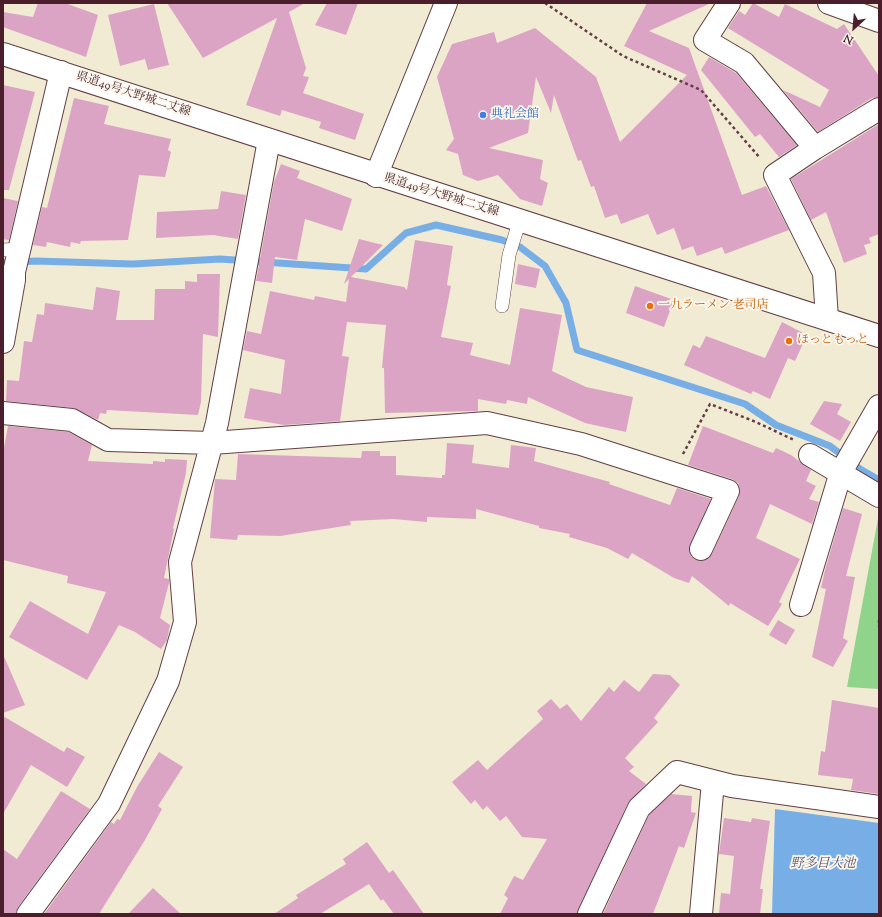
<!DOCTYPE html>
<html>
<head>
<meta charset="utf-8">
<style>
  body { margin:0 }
  #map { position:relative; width:882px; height:917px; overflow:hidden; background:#f2ebd4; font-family:"Sorts Mill Goudy",serif }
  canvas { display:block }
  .frame { position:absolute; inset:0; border:4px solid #4a1f2b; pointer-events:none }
  .north { position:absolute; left:834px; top:8px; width:40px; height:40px; -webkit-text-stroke:3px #fbf7ec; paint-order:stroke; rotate:206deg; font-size:11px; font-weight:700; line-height:16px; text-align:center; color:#4a1f2b }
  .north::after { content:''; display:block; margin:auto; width:14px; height:18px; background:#4a1f2b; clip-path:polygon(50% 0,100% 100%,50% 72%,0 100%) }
</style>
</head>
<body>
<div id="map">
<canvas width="882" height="917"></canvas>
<div class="frame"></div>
<div class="north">N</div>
</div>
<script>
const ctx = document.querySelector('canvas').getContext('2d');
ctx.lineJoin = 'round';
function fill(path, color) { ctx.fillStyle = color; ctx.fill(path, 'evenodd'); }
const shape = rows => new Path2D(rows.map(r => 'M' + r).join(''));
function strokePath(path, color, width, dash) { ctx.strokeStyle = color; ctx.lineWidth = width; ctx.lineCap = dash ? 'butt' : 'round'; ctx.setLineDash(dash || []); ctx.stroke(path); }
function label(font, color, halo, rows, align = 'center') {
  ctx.font = font + ' "Sorts Mill Goudy","Noto Serif JP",serif'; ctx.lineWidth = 3.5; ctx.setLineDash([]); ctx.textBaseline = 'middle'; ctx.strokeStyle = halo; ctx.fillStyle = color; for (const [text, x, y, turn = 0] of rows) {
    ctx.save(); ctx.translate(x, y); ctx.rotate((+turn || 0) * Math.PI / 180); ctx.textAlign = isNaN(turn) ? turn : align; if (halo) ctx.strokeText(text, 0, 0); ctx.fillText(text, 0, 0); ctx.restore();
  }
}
const green = shape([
  [879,513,879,689,847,687]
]);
const water = shape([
  [775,809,879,823,879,914,772,914]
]);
const stream = shape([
  [3,263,36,261,133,264,220,259,366,269,406,233,436,225,502,240,520,247,545,266,566,303,577,350,745,404,776,425,830,446,860,469,879,480]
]);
const building = shape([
  [38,3,65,3,98,15,86,57,3,27,3,12,33,17],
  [167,3,305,3,289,12,306,68,303,76,309,77,303,93,364,114,355,140,319,128,321,122,282,110,280,116,246,105,277,18,203,58],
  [327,3,358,3,346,35,315,25],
  [647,3,711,3,649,31,689,48,742,195,766,186,789,230,725,254,722,247,697,256,693,246,682,250,674,228,657,235,648,214,621,224,617,214,605,218,594,186,591,187,581,160,578,161,554,95,551,113,536,77,528,133,489,148,543,160,540,179,548,183,542,206,520,199,498,175,478,181,463,175,458,154,446,150,454,139,437,77,452,44,494,32,497,43,535,28,596,77,620,142,687,75,624,46],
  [753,3,779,17,785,4,837,29,844,24,879,76,879,97,872,98,818,132,783,90,820,107,829,90,728,28,739,11,745,15],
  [154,4,169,65,148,70,145,59,120,66,108,15],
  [709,57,736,73,797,145,779,157,760,134,755,137,701,70],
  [3,85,35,92,9,190,3,190],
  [74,98,109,106,104,124,171,139,168,150,171,152,165,177,139,175,128,240,81,241,80,244,71,242,70,247,47,242,46,247,33,245,42,207,47,208],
  [879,124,879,234,869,238,871,243,864,245,867,254,844,263,826,212,811,220,791,179],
  [281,164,300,171,297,178,352,199,342,231,305,219,297,260,275,257,272,283,256,281,274,182],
  [221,191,246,195,238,239,213,235,156,238,157,212,218,209],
  [3,198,18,201,9,240,3,239],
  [359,239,383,245,351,277,404,287,407,290,415,240,453,246,447,285,451,286,441,337,473,343,470,355,510,365,520,308,562,315,552,371,586,387,633,397,626,432,585,423,528,397,527,404,507,400,506,404,478,399,478,411,385,413,384,368,382,368,386,325,347,322,342,356,349,357,340,421,284,425,244,418,250,388,281,394,285,360,243,350,247,331,261,334,270,291,314,300,315,296,346,302,349,279,344,284],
  [518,264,540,269,536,288,515,284],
  [197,274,220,274,218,337,203,334,201,402,198,415,107,410,106,414,100,413,98,420,74,408,6,401,7,380,19,381,24,341,32,342,37,314,44,315,45,303,93,310,96,287,120,291,116,320,154,320,155,289,185,289,185,281,197,282],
  [635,286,674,300,664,327,626,313],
  [782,322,807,335,795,361,788,358,770,399,753,391,751,394,684,365,693,345,700,348,706,336,765,358],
  [824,401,842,404,837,414,851,422,840,441,810,424],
  [8,426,68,432,92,445,88,461,153,464,153,461,165,462,165,459,187,460,186,473,173,528,174,529,164,578,169,579,169,583,160,618,170,625,167,640,161,649,135,632,119,625,87,680,9,637,30,601,88,634,106,592,67,583,68,576,3,560,3,453],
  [703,426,773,453,776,448,791,455,811,470,806,481,816,486,809,499,819,502,812,524,770,504,756,538,800,559,779,602,782,604,768,626,730,603,729,606,692,576,689,583,674,578,632,553,628,559,607,548,569,537,570,534,539,528,539,526,476,509,476,519,427,517,427,522,393,519,350,521,351,525,280,536,238,535,237,540,210,538,215,479,236,480,238,454,361,458,362,451,380,451,380,456,396,456,396,475,442,478,442,475,445,475,447,443,474,445,472,463,509,468,511,445,536,448,534,461,610,482,609,484,670,505,677,488,711,499,689,550,691,556,695,560,702,561,708,559,712,554,739,496,740,490,738,483,732,479,688,465],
  [843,508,862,514,846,576,855,577,843,638,848,641,833,667,812,657,826,589,821,588,825,570],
  [778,620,795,630,786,645,769,635],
  [3,654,25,705,3,713],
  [653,674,670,675,680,685,654,718,658,722,625,758,634,767,629,771,646,784,628,803,577,914,500,914,508,898,504,895,514,876,523,880,547,839,522,837,506,816,500,821,487,806,483,810,475,800,471,804,452,782,478,760,487,770,543,719,537,711,551,699,560,709,567,704,581,721,609,687,614,692,624,680,639,692],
  [832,700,879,708,879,794,851,790,853,779,818,775,821,751,825,752],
  [3,716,64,752,67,747,85,757,67,787,31,765,3,814],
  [159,752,183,767,158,806,162,809,145,840,99,914,44,914,111,822,114,824,117,819,120,820,137,787],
  [61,791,90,809,18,907,16,914,3,914,3,849,17,859],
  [671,794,692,796,691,812,696,813,684,848,679,846,653,914,603,914,649,815],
  [724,818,751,822,752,818,770,821,760,889,763,889,760,914,719,914,721,893,730,894,734,856,719,854],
  [367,842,389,873,393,870,424,914,394,914,383,899,381,901,369,884,320,914,274,914,298,898,296,895,346,864,343,859],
  [153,888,181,914,128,914]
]);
const path = shape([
  [545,3,623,56,701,90,760,158],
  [683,454,710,404,756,422,794,440],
  [879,620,879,627]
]);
const service = shape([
  [3,250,20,249],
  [502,306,509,255,517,229]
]);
const minor = shape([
  [729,3,705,40,744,63,815,148,775,175,824,273,827,319],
  [829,3,879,21],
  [815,148,879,109],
  [376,176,446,3],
  [3,280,14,280,14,272,61,72],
  [3,342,14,280],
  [3,413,72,420,108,440,212,443,487,423,581,444,728,491,701,549],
  [810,455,879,496],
  [801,605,841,472,879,406],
  [28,914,109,804,168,681,185,622,180,562,217,423,269,140],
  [589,914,639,808,677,772,732,786,879,807],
  [701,914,713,782]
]);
const primary = shape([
  [3,54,879,336]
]);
const markers = [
  [483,115,4,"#3f7fe0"],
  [650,306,4,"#e8710a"],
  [789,341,4,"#e8710a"]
];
const streetNames = [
  ["県道49号大野城二丈線",133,95,18],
  ["県道49号大野城二丈線",441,196,17]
];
const shopNames = [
  ["典礼会館",491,115]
];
const foodNames = [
  ["一九ラーメン 老司店",658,306],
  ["ほっともっと",797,341]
];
const waterNames = [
  ["野多目大池",823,865]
];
fill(green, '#90d48c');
fill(water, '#78aee6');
strokePath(stream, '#78aee6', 7);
fill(building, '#dba4c5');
strokePath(service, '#633e44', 14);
strokePath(minor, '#633e44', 24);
strokePath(primary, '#633e44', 24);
strokePath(path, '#633e44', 2.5, [3, 3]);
strokePath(service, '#fff', 13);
strokePath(minor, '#fff', 22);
strokePath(primary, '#fff', 22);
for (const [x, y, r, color] of markers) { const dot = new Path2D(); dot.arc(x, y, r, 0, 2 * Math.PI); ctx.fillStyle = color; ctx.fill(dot); strokePath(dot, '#fbf7ec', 1.5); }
label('12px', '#4a1f2b', '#fbf7ec', streetNames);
label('12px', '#366cbe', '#fbf7ec', shopNames, 'left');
label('12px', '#c56008', '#fbf7ec', foodNames, 'left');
label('italic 13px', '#5a516c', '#fbf7ec', waterNames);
</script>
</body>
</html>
